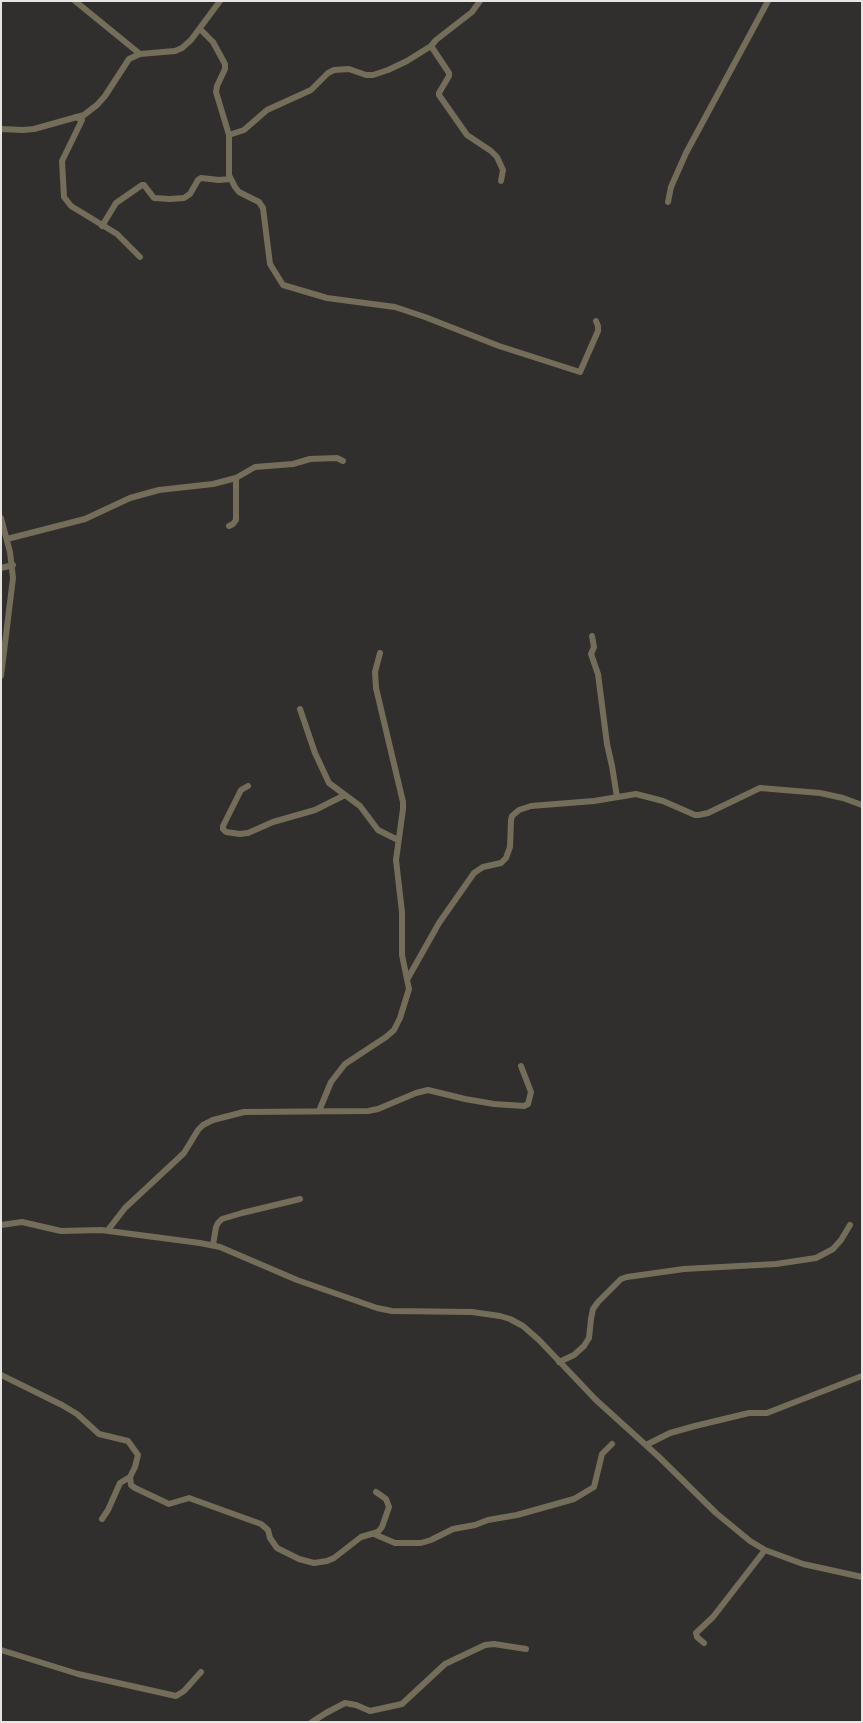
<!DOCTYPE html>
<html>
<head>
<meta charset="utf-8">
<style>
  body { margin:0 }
  #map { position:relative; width:863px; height:1723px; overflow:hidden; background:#312f2d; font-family:Literata,serif }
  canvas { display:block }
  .frame { position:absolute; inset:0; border:2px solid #e7e5e4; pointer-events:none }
</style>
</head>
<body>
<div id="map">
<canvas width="863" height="1723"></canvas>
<div class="frame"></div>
</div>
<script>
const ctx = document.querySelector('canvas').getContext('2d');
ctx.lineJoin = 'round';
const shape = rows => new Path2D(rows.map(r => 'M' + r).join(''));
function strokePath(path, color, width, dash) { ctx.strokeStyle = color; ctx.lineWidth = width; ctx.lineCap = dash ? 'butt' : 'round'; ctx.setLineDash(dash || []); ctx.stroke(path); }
const street = shape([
  [75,1,140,54],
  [200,29,213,42,225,64,225,69,217,86,216,92,229,135,229,175,235,187,239,192,259,202,263,208,270,264,283,285,327,298,395,307,425,317,499,346,580,372,598,331,598,326,596,321],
  [431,46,449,73,449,76,439,93,439,95,467,135,491,151,497,157,503,170,501,181],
  [76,117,82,120,62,161,64,197,71,206,117,234,140,257],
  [1,129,23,130,34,129,84,115,97,105,105,96,129,59,140,54,175,51,182,48,191,40,220,1],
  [229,135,244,130,267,110,311,90,328,73,334,70,349,69,366,75,373,75,388,70,407,61,431,46,436,40,472,12,480,1],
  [668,202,671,187,686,153,768,1],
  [102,226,116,203,142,185,144,185,154,198,170,199,184,198,190,194,198,180,201,178,219,180,230,179],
  [1,518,10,552,13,578,1,676],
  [229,526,233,524,236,520,236,478],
  [7,539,85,519,130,498,159,490,213,484,236,478,255,467,293,464,310,459,337,458,343,461],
  [1,568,13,565],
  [592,636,594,647,591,654,598,674,607,744,612,766,617,797],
  [300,709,315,753,329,783,360,806,378,830,398,840],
  [248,786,241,790,223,826,223,829,226,832,240,834,248,833,273,822,315,810,345,795],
  [408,978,439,923,474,873,483,867,501,863,506,858,510,847,511,820,512,816,519,810,531,806,594,801,636,794,663,801,695,815,699,815,708,813,760,788,820,793,843,798,862,805],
  [319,1111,331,1082,345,1064,386,1037,394,1030,400,1018,409,989,402,955,402,912,396,860,403,809,403,802,376,688,375,672,380,653],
  [1,1225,22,1222,61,1231,101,1230,200,1243,220,1247,297,1280,377,1308,392,1311,472,1312,500,1316,510,1319,523,1326,539,1340,596,1400,659,1457,716,1513,750,1541,765,1550,803,1564,862,1577],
  [108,1230,125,1208,184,1153,198,1130,203,1125,213,1120,244,1112,368,1111,378,1109,416,1093,428,1090,465,1099,494,1104,524,1106,528,1104,531,1092,521,1066],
  [213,1245,216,1227,218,1223,222,1219,242,1213,300,1199],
  [559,1362,574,1355,584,1346,589,1338,591,1319,593,1309,598,1302,621,1279,627,1277,684,1269,776,1264,816,1258,833,1249,841,1240,850,1225],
  [1,1375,62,1405,77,1414,99,1434,128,1441,138,1455,135,1467,130,1477,131,1485,135,1488,169,1504,189,1498,261,1524,268,1530,270,1538,277,1548,299,1559,314,1563,327,1561,334,1558,361,1537,378,1532,382,1527,389,1507,386,1499,376,1492],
  [646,1445,670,1433,695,1426,749,1413,767,1413,862,1376],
  [102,1519,108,1510,120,1483,130,1477],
  [374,1534,395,1543,421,1543,431,1540,453,1529,475,1525,488,1520,517,1515,574,1499,594,1487,602,1454,612,1444],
  [704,1643,697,1637,696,1633,713,1617,765,1550],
  [1,1650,78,1674,176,1696,184,1691,201,1672],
  [312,1722,326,1713,345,1703,356,1705,370,1711,402,1704,445,1664,485,1645,494,1644,526,1649]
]);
strokePath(street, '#746d59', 6);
</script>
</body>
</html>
